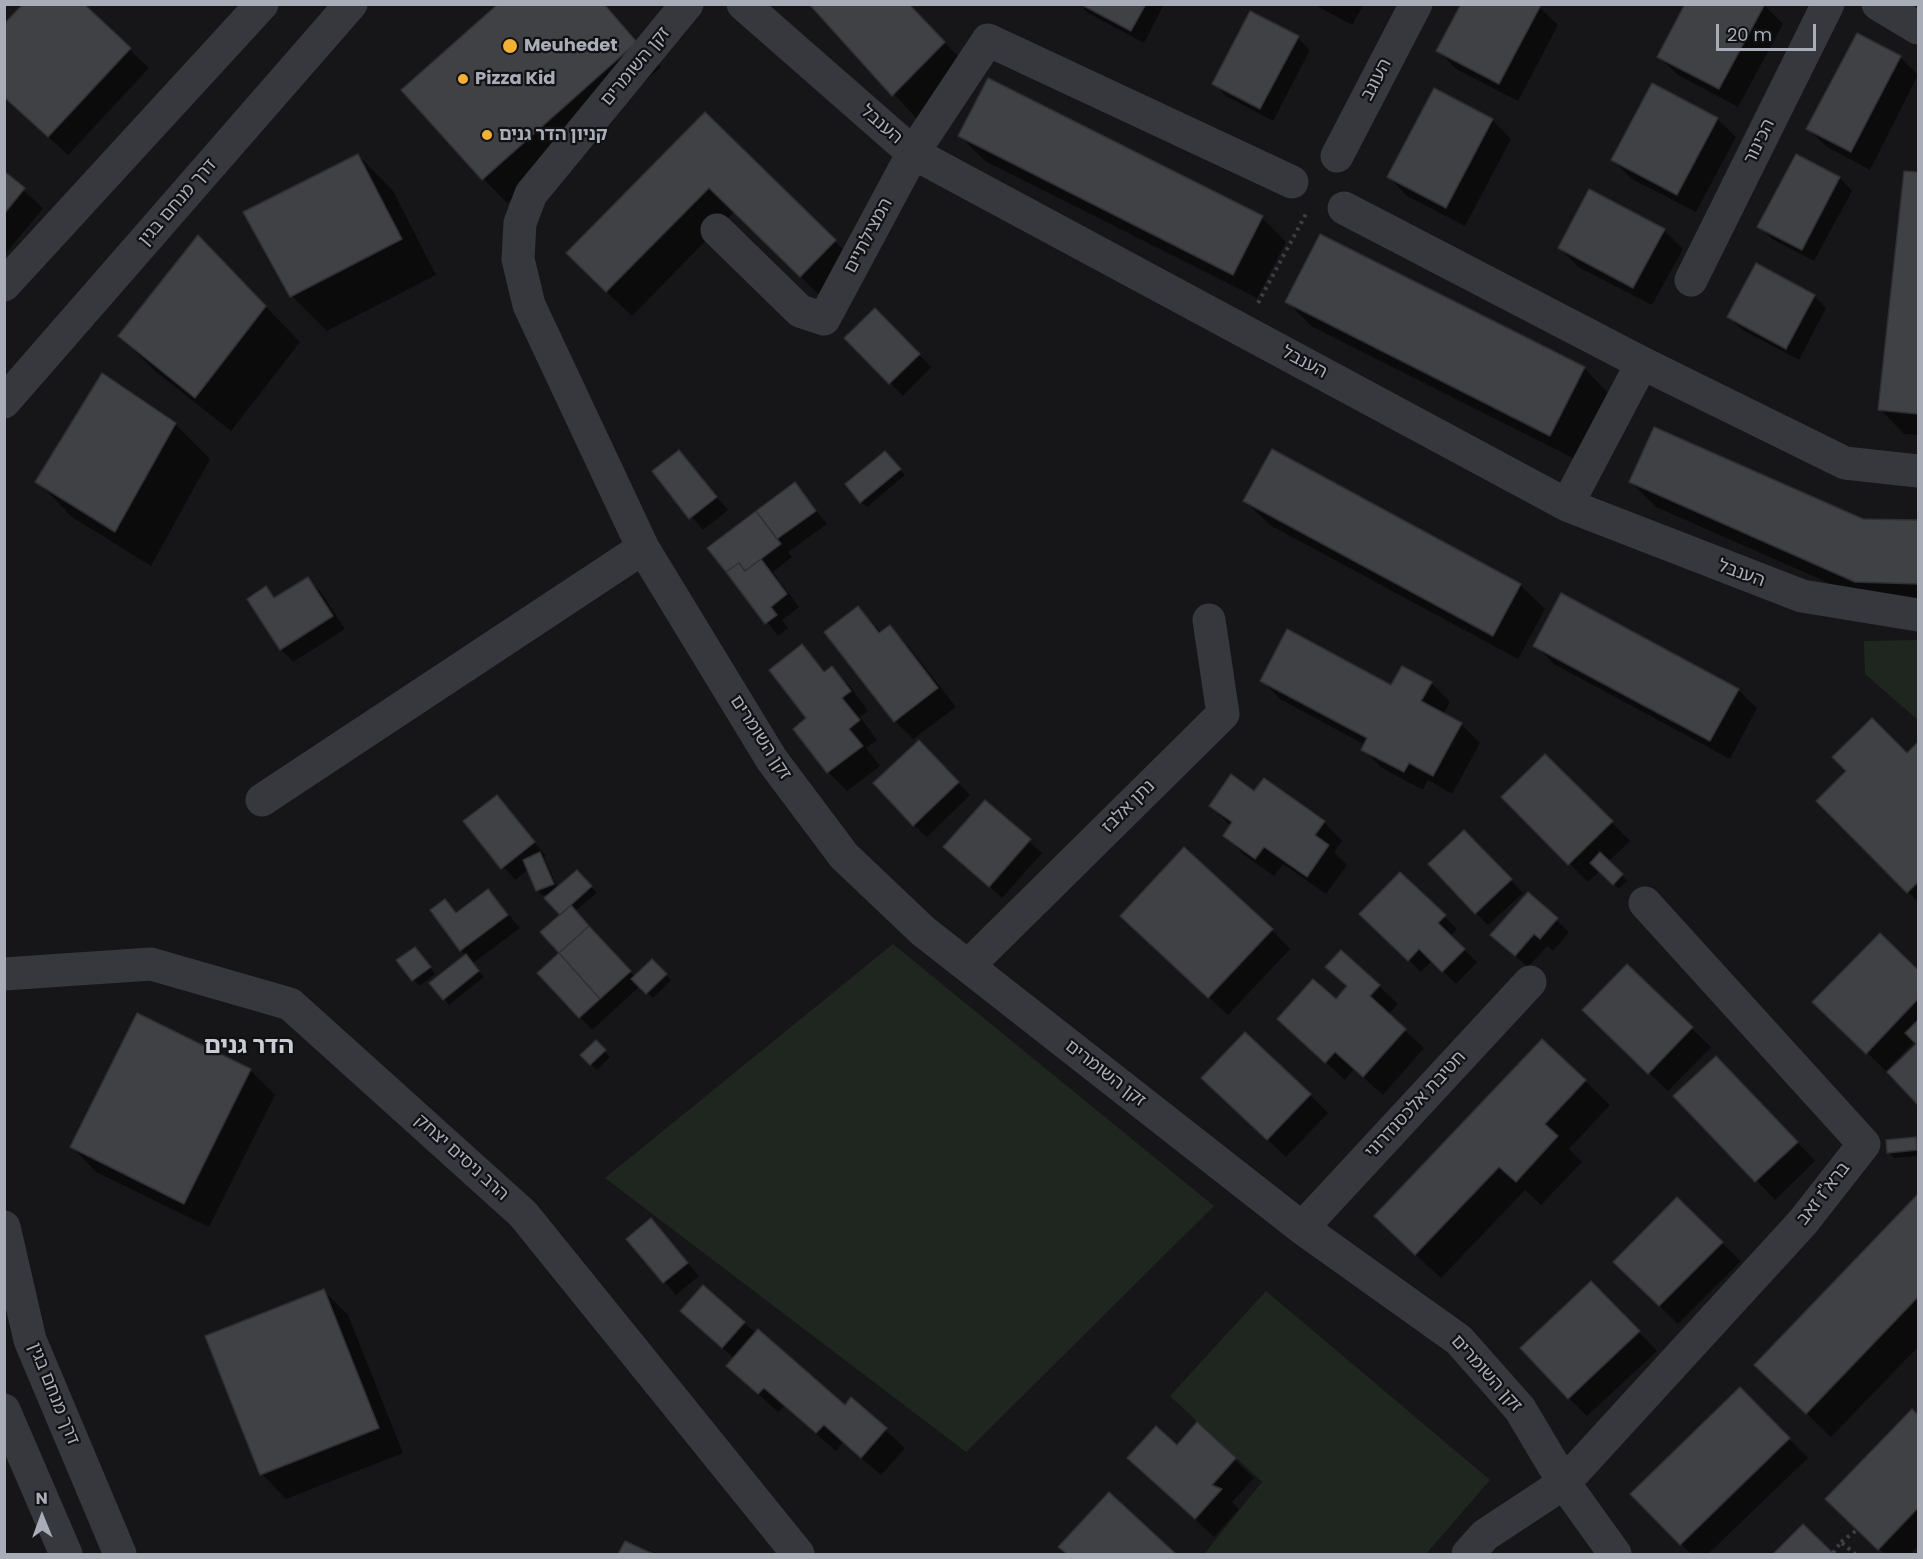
<!DOCTYPE html>
<html>
<head>
<meta charset="utf-8">
<style>
  body { margin:0 }
  #map { position:relative; width:1923px; height:1559px; overflow:hidden; background:#161618; font-family:Poppins,sans-serif }
  canvas { display:block }
  .frame { position:absolute; inset:0; border:6px solid #a8adb8; pointer-events:none }
  .north { position:absolute; left:12px; top:1487px; width:60px; height:60px; -webkit-text-stroke:4px #111113; paint-order:stroke; rotate:359deg; font-size:16px; font-weight:700; line-height:24px; text-align:center; color:#a8adb8 }
  .north::after { content:''; display:block; margin:auto; width:21px; height:27px; background:#a8adb8; clip-path:polygon(50% 0,100% 100%,50% 72%,0 100%) }
  .scale { position:absolute; left:1716px; top:24px; width:100px; height:27px; box-sizing:border-box; border:3px solid #a8adb8; border-top:0; padding-left:8px; font-size:18px; line-height:21px; white-space:nowrap; color:#a8adb8; -webkit-text-stroke:4px #111113; paint-order:stroke }
</style>
</head>
<body>
<div id="map">
<canvas width="1923" height="1559"></canvas>
<div class="frame"></div>
<div class="north">N</div>
<div class="scale">20 m</div>
</div>
<script>
const ctx = document.querySelector('canvas').getContext('2d');
ctx.lineJoin = 'round';
function fill(path, color) { ctx.fillStyle = color; ctx.fill(path, 'evenodd'); }
const shape = rows => new Path2D(rows.map(r => 'M' + r).join(''));
function strokePath(path, color, width, dash) { ctx.strokeStyle = color; ctx.lineWidth = width; ctx.lineCap = dash ? 'butt' : 'round'; ctx.setLineDash(dash || []); ctx.stroke(path); }
function label(font, color, halo, rows, align = 'center') {
  ctx.font = font + ' Poppins,"Noto Sans Hebrew",sans-serif'; ctx.lineWidth = 4.5; ctx.setLineDash([]); ctx.textBaseline = 'middle'; ctx.strokeStyle = halo; ctx.fillStyle = color; for (const [text, x, y, turn = 0] of rows) {
    ctx.save(); ctx.translate(x, y); ctx.rotate((+turn || 0) * Math.PI / 180); ctx.textAlign = isNaN(turn) ? turn : align; if (halo) ctx.strokeText(text, 0, 0); ctx.fillText(text, 0, 0); ctx.restore();
  }
}
const green = shape([
  [1918,640,1918,720,1865,674,1864,641],
  [893,944,1214,1206,966,1452,605,1178],
  [1266,1291,1490,1480,1426,1554,1204,1554,1262,1482,1170,1396]
]);
const shadow = shape([
  [82,4,149,68,68,155,4,96],
  [500,4,605,4,661,67,507,203,483,178],
  [810,4,908,4,969,68,918,120],
  [1079,4,1164,4,1144,43,1088,13],
  [1313,4,1364,4,1352,25],
  [1462,4,1536,4,1558,25,1518,101,1456,69,1438,50],
  [1764,5,1783,24,1738,107,1678,75,1659,57],
  [1858,35,1900,57,1918,75,1870,170,1827,147,1808,129],
  [1298,38,1310,50,1273,121,1226,96,1214,83],
  [705,114,860,266,825,301,735,211,632,316,592,278],
  [1717,119,1736,137,1696,212,1632,179,1613,160],
  [1492,120,1511,139,1465,226,1407,196,1389,177],
  [960,136,1262,218,1286,242,1257,298,985,161],
  [358,155,393,191,436,275,327,331,292,296,245,212],
  [1797,156,1840,178,1852,191,1814,261,1772,239,1759,226],
  [4,173,43,208,4,256],
  [1906,173,1918,174,1918,435,1904,434,1880,409],
  [1664,230,1683,249,1652,305,1578,267,1560,248],
  [233,273,300,342,231,431,155,371,120,336],
  [1814,296,1826,308,1799,360,1741,329,1729,317],
  [1287,301,1584,368,1608,393,1575,459,1311,326],
  [875,310,931,367,903,396,846,338],
  [175,424,210,459,151,566,72,517,37,481],
  [679,452,728,510,703,530,654,472],
  [891,458,905,475,867,507,861,502],
  [1631,482,1863,520,1918,522,1918,607,1881,606,1656,507],
  [795,484,827,524,788,552,792,557,773,572,799,607,782,620,788,628,778,636,709,548],
  [1245,501,1520,585,1545,609,1518,659,1270,525],
  [308,579,320,591,345,629,293,662,281,649,266,588,276,598],
  [858,608,882,633,890,627,908,646,956,707,913,739,895,721],
  [1535,645,1738,690,1757,708,1730,759,1554,664],
  [802,646,826,672,831,668,850,686,868,711,860,717,877,740,866,748,880,766,847,791,828,772,795,729,808,719],
  [1262,680,1392,687,1431,683,1450,702,1443,715,1461,724,1480,743,1452,794,1428,780,1423,790,1382,768,1363,749,1365,745,1280,699],
  [919,742,970,795,927,837,914,825],
  [1918,744,1918,902,1818,801,1908,755],
  [1545,756,1630,841,1608,862,1627,881,1619,889,1600,871,1588,882,1503,797],
  [1255,793,1324,822,1342,841,1334,852,1347,865,1326,894,1283,864,1274,876,1243,854,1225,835,1231,826,1211,806],
  [497,797,546,856,544,857,558,889,583,878,597,893,575,911,635,977,652,961,671,980,653,998,640,986,592,1030,580,1017,561,953,562,915,553,892,543,896,537,890,529,869,515,880,465,822],
  [985,802,1042,853,1002,898,958,859],
  [1464,832,1523,893,1488,925,1476,913],
  [1401,874,1457,929,1450,936,1477,962,1456,984,1432,961,1421,972,1374,927],
  [488,891,520,928,473,963,484,977,449,1005,444,999,467,956,461,950,445,901,458,914],
  [1528,894,1569,932,1553,951,1547,946,1528,967,1505,947],
  [1272,930,1290,949,1228,1015,1141,935],
  [1880,935,1918,972,1918,1103,1889,1072,1918,1044,1915,1041,1886,1071,1833,1020],
  [421,954,435,974,419,986,398,961],
  [1627,966,1711,1047,1668,1091,1603,1029],
  [1327,967,1379,986,1398,1004,1388,1015,1424,1048,1383,1095,1354,1069,1345,1080,1279,1019,1336,1001,1348,987],
  [138,1015,251,1071,275,1095,209,1227,96,1172,72,1147],
  [596,1042,610,1057,597,1070,582,1055],
  [1735,1076,1815,1161,1775,1200,1675,1096],
  [1585,1081,1610,1105,1569,1149,1582,1162,1541,1205,1525,1190,1441,1278,1401,1241],
  [1310,1095,1328,1113,1286,1157,1222,1096],
  [1915,1138,1918,1142,1918,1156,1894,1158,1889,1152],
  [1918,1197,1918,1347,1831,1437,1756,1365],
  [651,1220,699,1276,676,1295,628,1239],
  [1722,1243,1741,1261,1678,1324,1615,1262],
  [323,1290,348,1315,403,1453,286,1499,262,1474],
  [1610,1302,1657,1351,1587,1416,1569,1398],
  [694,1323,744,1323,845,1407,851,1399,905,1448,881,1475,843,1442,836,1451,784,1406,778,1412,747,1384,728,1366,734,1358],
  [1740,1389,1808,1458,1708,1554,1691,1554,1632,1494],
  [1912,1411,1918,1417,1918,1546,1910,1554,1885,1554,1846,1518],
  [1197,1424,1254,1478,1232,1502,1239,1509,1214,1537,1148,1476],
  [1109,1494,1174,1554,1068,1554,1060,1547],
  [1803,1526,1832,1554,1775,1554]
]);
const building = shape([
  [23,4,84,4,131,48,48,137,4,97,4,24,23,4],
  [498,4,604,4,637,42,482,180,401,90,498,4],
  [809,4,909,4,945,42,892,96,809,4],
  [1080,4,1146,4,1131,31,1080,4],
  [1461,4,1541,5,1499,84,1436,51,1461,4],
  [1685,4,1765,4,1719,89,1657,57,1685,4],
  [1250,11,1299,36,1260,109,1212,84,1250,11],
  [1857,33,1901,56,1851,152,1806,129,1857,33],
  [988,78,1263,216,1233,275,958,136,988,78],
  [1652,83,1718,118,1677,195,1611,160,1652,83],
  [1434,88,1493,119,1446,208,1387,177,1434,88],
  [705,112,836,240,800,277,709,188,606,292,566,253,705,112],
  [358,154,402,239,290,297,243,212,358,154],
  [1796,154,1840,177,1802,250,1757,227,1796,154],
  [4,171,25,188,4,214,4,171],
  [1904,171,1918,172,1918,414,1878,410,1904,171],
  [1589,189,1665,229,1633,288,1558,248,1589,189],
  [1320,234,1585,367,1550,436,1285,302,1320,234],
  [198,235,266,306,195,398,118,336,198,235],
  [1756,263,1815,295,1786,349,1727,317,1756,263],
  [875,308,920,354,889,384,844,338,875,308],
  [102,373,176,423,115,532,35,482,102,373],
  [1654,427,1863,519,1918,520,1918,584,1855,582,1629,482,1654,427],
  [1272,449,1521,584,1493,636,1243,501,1272,449],
  [679,450,717,497,689,519,652,471,679,450],
  [885,451,901,469,860,503,845,484,885,451],
  [795,482,816,511,777,539,756,511,795,482],
  [756,511,781,544,745,571,739,563,726,572,707,548,756,511],
  [761,559,787,594,771,607,777,615,765,624,726,572,739,563,745,571,761,559],
  [308,577,333,616,280,650,247,599,266,586,274,598,308,577],
  [1561,593,1739,689,1710,741,1533,646,1561,593],
  [858,606,879,633,890,625,938,688,894,722,824,632,858,606],
  [1287,629,1391,685,1402,666,1432,682,1421,701,1462,723,1433,776,1409,763,1404,772,1361,750,1367,738,1260,681,1287,629],
  [802,644,824,672,832,666,851,691,842,698,860,720,849,729,863,746,827,773,793,729,806,718,769,670,802,644],
  [1872,718,1907,753,1918,742,1918,882,1907,893,1816,801,1846,771,1832,757,1872,718],
  [919,740,959,782,913,826,873,783,919,740],
  [1545,754,1613,821,1568,865,1501,797,1545,754],
  [1231,774,1254,791,1264,778,1325,821,1315,835,1329,845,1307,877,1264,847,1255,859,1223,836,1232,822,1209,806,1231,774],
  [497,795,535,842,501,869,463,821,497,795],
  [985,800,1031,839,989,887,943,847,985,800],
  [1464,830,1512,879,1475,914,1428,864,1464,830],
  [1184,847,1273,929,1208,998,1120,916,1184,847],
  [540,852,554,884,536,891,523,860,540,852],
  [1600,852,1623,874,1613,885,1590,863,1600,852],
  [577,870,592,886,560,915,544,898,577,870],
  [1400,872,1446,915,1438,923,1465,949,1442,972,1419,949,1408,961,1359,914,1400,872],
  [488,889,508,915,460,951,430,910,445,899,456,913,488,889],
  [1528,892,1558,918,1540,939,1534,934,1515,956,1490,935,1528,892],
  [571,905,589,926,559,953,540,932,571,905],
  [589,926,631,971,600,999,559,953,589,926],
  [1880,933,1918,970,1918,999,1866,1054,1812,1002,1880,933],
  [415,947,431,967,412,981,396,960,415,947],
  [1341,950,1380,985,1370,996,1406,1029,1363,1077,1335,1052,1325,1063,1277,1019,1313,979,1336,999,1347,986,1325,967,1341,950],
  [559,953,600,999,579,1018,537,973,559,953],
  [466,954,479,971,443,1000,429,983,466,954],
  [652,959,667,974,646,994,631,979,652,959],
  [1627,964,1693,1027,1648,1074,1582,1010,1627,964],
  [137,1013,251,1069,184,1204,70,1147,137,1013],
  [1918,1020,1918,1103,1917,1104,1887,1072,1916,1044,1905,1033,1918,1020],
  [1245,1032,1311,1094,1267,1140,1201,1078,1245,1032],
  [1542,1039,1586,1080,1545,1124,1558,1136,1516,1182,1499,1167,1415,1255,1374,1216,1542,1039],
  [596,1040,606,1050,590,1065,580,1055,596,1040],
  [1716,1056,1798,1142,1755,1182,1673,1096,1716,1056],
  [1916,1137,1917,1150,1887,1153,1886,1140,1916,1137],
  [1918,1194,1918,1297,1806,1414,1754,1365,1918,1194],
  [1677,1197,1723,1242,1659,1306,1613,1262,1677,1197],
  [651,1218,688,1263,663,1283,626,1239,651,1218],
  [1591,1281,1640,1331,1568,1399,1520,1348,1591,1281],
  [703,1285,745,1322,722,1348,680,1311,703,1285],
  [324,1289,379,1428,260,1475,205,1336,324,1289],
  [758,1329,845,1405,851,1397,887,1428,861,1458,824,1425,816,1433,764,1388,758,1394,726,1366,758,1329],
  [1740,1387,1790,1438,1680,1545,1630,1494,1740,1387],
  [1912,1409,1918,1415,1918,1508,1878,1550,1825,1499,1912,1409],
  [1197,1422,1236,1458,1212,1485,1222,1489,1195,1519,1127,1458,1156,1426,1177,1445,1197,1422],
  [1109,1492,1176,1554,1067,1554,1058,1547,1109,1492],
  [1803,1524,1833,1553,1834,1554,1773,1554,1803,1524],
  [625,1541,653,1554,618,1554,625,1541]
]);
const path = shape([
  [1258,303,1307,212],
  [1841,1542,1857,1530],
  [1833,1553,1841,1542,1855,1554]
]);
const minor = shape([
  [687,4,531,194,520,223,518,259,529,305,643,548,772,760,844,856,923,931,1302,1228,1459,1340,1520,1409,1564,1483,1615,1554],
  [743,4,913,153,1567,505,1802,596,1918,615],
  [1878,4,1918,28],
  [1337,156,1416,4],
  [1344,208,1642,363,1845,463,1918,471],
  [717,230,800,311,824,319,913,153,988,40,1292,182],
  [1691,280,1828,4],
  [4,285,262,4],
  [4,402,351,4],
  [1567,505,1642,363],
  [262,800,643,548],
  [968,966,1223,714,1209,620],
  [4,974,151,964,290,1004,523,1214,798,1554],
  [4,1227,30,1340,120,1554],
  [1302,1228,1530,982],
  [4,1410,66,1554],
  [1468,1554,1485,1535,1564,1483,1803,1222,1864,1144,1645,903]
]);
const markers = [
  [510,46,8,"#f2b134"],
  [463,79,6,"#f2b134"],
  [487,135,6,"#f2b134"]
];
const poiNames = [
  ["Meuhedet",524,46],
  ["Pizza Kid",475,79],
  ["קניון הדר גנים",499,135]
];
const streetNames = [
  ["זקן השומרים",636,67,-50],
  ["העוגב",1377,80,-62],
  ["הענבל",881,125,41],
  ["הכינור",1760,142,-64],
  ["דרך מנחם בגין",178,203,-49],
  ["המצילתיים",869,236,-62],
  ["הענבל",1304,363,28],
  ["הענבל",1741,574,20],
  ["זקן השומרים",760,738,57],
  ["נתן אלבז",1129,807,-45],
  ["זקן השומרים",1105,1074,38],
  ["חטיבת אלכסנדרוני",1416,1105,-47],
  ["הרב ניסים יצחק",461,1158,42],
  ["ברא\"ז זאב",1824,1194,-52],
  ["זקן השומרים",1486,1374,48],
  ["דרך מנחם בגין",53,1394,68]
];
const districtNames = [
  ["הדר גנים",249,1047]
];
fill(green, '#1e261f');
fill(shadow, '#0007');
fill(building, '#404145');
strokePath(building, '#303034', 1.5);
strokePath(path, '#3d3f44', 4, [3, 4.5]);
strokePath(minor, '#37383d', 33);
for (const [x, y, r, color] of markers) { const dot = new Path2D(); dot.arc(x, y, r, 0, 2 * Math.PI); ctx.fillStyle = color; ctx.fill(dot); strokePath(dot, '#111113', 2); }
label('bold 18px', '#a8adb8', '#111113', poiNames, 'left');
label('18px', '#a8adb8', '#111113', streetNames);
label('bold 24px', '#c9ccd4', '#111113', districtNames);
</script>
</body>
</html>
